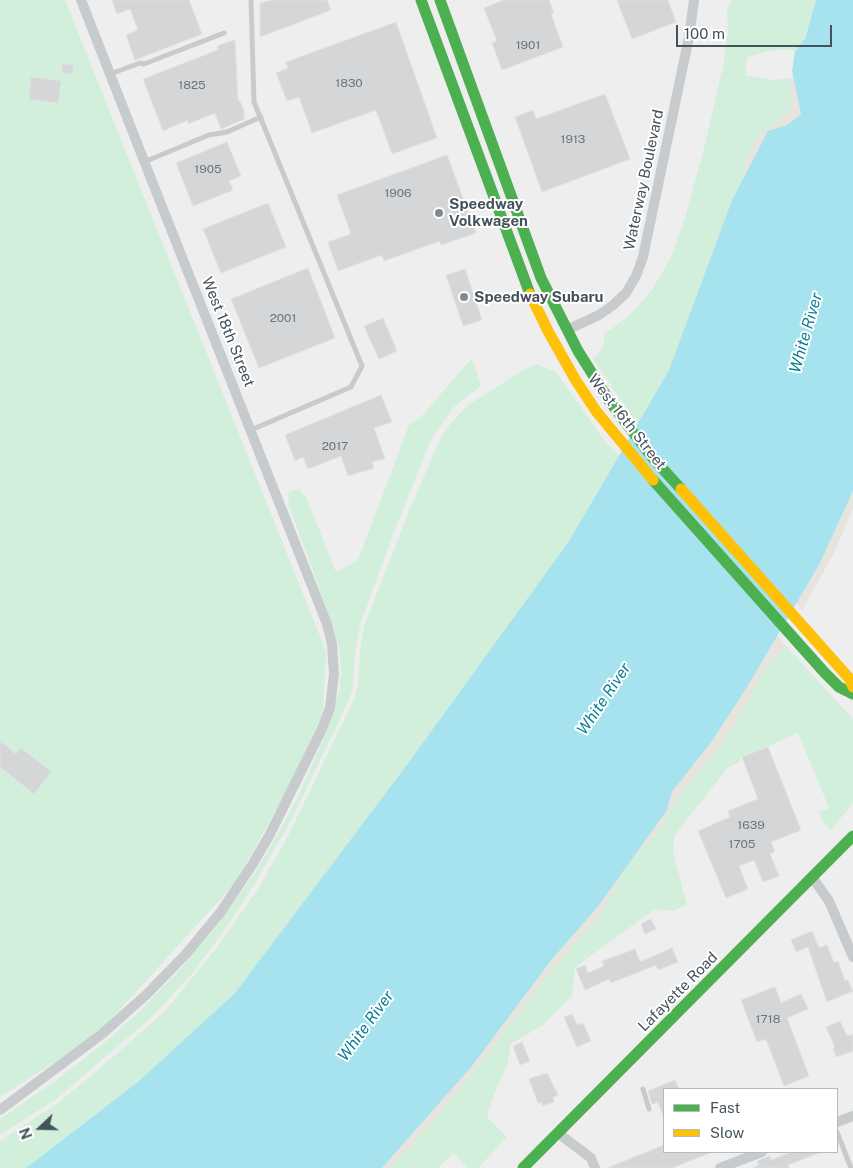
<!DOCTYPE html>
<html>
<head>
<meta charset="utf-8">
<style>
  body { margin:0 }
  #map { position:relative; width:853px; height:1168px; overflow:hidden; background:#efeeee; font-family:"Public Sans",sans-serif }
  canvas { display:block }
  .legend { position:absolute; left:663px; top:1088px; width:175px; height:65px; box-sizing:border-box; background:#fff; border:1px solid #b5babe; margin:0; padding:6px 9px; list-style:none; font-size:15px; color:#45525c }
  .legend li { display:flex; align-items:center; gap:10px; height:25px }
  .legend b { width:25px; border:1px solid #b5babe }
  .north { position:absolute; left:15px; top:1103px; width:50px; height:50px; -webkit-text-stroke:4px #fff; paint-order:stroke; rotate:249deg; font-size:14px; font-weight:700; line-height:20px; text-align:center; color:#45525c }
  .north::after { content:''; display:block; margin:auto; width:18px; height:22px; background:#45525c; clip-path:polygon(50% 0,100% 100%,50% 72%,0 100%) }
  .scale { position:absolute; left:676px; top:25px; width:156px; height:22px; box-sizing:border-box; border:2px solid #45525c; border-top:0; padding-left:6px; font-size:15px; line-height:18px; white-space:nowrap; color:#45525c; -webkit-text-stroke:4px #fff; paint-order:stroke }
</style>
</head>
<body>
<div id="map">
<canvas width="853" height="1168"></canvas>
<ul class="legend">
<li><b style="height:6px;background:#4caf50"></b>Fast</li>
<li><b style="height:6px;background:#ffc107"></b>Slow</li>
</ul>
<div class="north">N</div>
<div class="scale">100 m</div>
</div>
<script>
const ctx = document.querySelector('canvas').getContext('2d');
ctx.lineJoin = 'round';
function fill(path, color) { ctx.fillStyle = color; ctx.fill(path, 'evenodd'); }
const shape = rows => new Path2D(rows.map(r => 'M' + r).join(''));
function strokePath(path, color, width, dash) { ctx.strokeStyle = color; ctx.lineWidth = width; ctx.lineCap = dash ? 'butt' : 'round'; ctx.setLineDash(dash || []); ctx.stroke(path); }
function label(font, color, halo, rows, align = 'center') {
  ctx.font = font + ' "Public Sans",sans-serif'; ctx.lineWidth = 4; ctx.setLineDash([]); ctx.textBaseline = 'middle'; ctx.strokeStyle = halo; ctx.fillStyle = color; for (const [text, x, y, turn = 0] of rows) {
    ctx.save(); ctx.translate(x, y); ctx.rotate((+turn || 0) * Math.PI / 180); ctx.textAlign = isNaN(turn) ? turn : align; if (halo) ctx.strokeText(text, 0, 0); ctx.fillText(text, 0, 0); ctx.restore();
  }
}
const green = shape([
  [0,0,65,0,326,651,323,713,287,790,235,883,96,1036,0,1097],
  [732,0,816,0,805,39,795,51,785,49,769,51,748,57,745,75,774,80,790,78,793,102,788,114,756,139,746,162,743,180,732,200,669,370,637,424,592,357,596,356,604,345,604,334,629,316,652,290,671,257,685,218,705,144,724,62,726,40,728,36,727,11],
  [472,358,481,386,455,406,432,438,394,532,360,625,355,654,353,688,350,698,292,819,254,885,228,925,192,974,153,1016,56,1099,0,1135,0,1119,53,1083,105,1042,141,1010,183,966,218,924,251,878,267,853,298,797,326,733,334,709,339,692,341,668,339,649,333,626,289,506,288,493,296,489,299,489,303,495,305,494,336,572,358,560,409,425,420,418],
  [537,364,556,372,606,443,619,455,569,541,409,762,235,993,139,1081,26,1168,0,1168,0,1141,58,1103,104,1065,165,1011,215,950,258,889,288,836,354,699,358,686,360,649,364,626,409,511,440,439,451,423,468,405,528,367],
  [787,647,853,719,853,803,831,830,823,823,819,812,829,808,798,733,739,759,740,762,728,767,674,836,673,852,687,905,672,911,655,909,575,967,572,996,543,1025,511,1044,508,1062,495,1092,487,1117,507,1137,478,1168,468,1168,453,1153,438,1168,390,1168,431,1124,569,950,602,913,626,865,655,835,686,785,715,754,743,710,764,669]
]);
const sand = shape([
  [790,78,794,78,801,114,787,125,768,131,743,180,746,162,756,139,788,114,793,102],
  [853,491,853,509,834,553,802,610,796,603,819,565],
  [777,635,787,647,764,669,743,710,715,754,686,785,655,835,626,865,602,913,569,950,431,1124,390,1168,382,1168,472,1066,553,958,596,909,626,865,667,810,672,792,712,741]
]);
const water = shape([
  [816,0,853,0,853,491,819,565,747,687,712,741,672,792,667,810,596,909,553,958,472,1066,382,1168,26,1168,139,1081,235,993,409,762,569,541,669,370,732,200,768,131,787,125,801,114,792,71,795,51,805,39]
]);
const building = shape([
  [112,0,189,0,202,34,135,60,126,35,138,30,130,9,117,14,112,0],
  [272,0,327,0,331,10,260,37,260,3,272,0],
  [504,0,549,0,554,13,551,14,563,47,502,70,492,43,497,41,484,8,504,0],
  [617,0,668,0,676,22,632,39,617,0],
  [396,22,437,138,392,154,376,110,312,133,299,97,287,101,276,73,288,68,286,62,396,22],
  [235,40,238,101,240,101,244,111,244,119,221,129,215,113,188,124,188,120,163,131,143,79,218,50,217,46,235,40],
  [62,64,73,65,73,74,62,73,62,64],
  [31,77,61,81,58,103,29,99,31,77],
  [605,94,630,159,542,192,515,117,533,110,536,119,605,94],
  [227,142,241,176,229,181,233,190,193,206,176,163,227,142],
  [447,155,476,233,441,245,440,241,384,261,382,255,338,271,328,242,351,234,337,195,447,155],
  [268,203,286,247,221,273,203,229,268,203],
  [308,268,335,338,259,368,231,299,308,268],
  [465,269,482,320,463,326,446,275,465,269],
  [383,318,397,351,379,359,364,326,383,318],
  [381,395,392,422,374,428,385,459,372,462,374,468,348,476,341,456,308,469,303,457,295,461,285,435,381,395],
  [0,741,16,754,21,748,51,772,34,794,0,767,0,741],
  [768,747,801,830,771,842,775,851,770,854,779,876,763,882,754,860,739,866,748,889,726,898,698,831,730,817,728,811,758,799,742,757,768,747],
  [651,919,656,929,645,934,641,924,651,919],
  [812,931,819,948,827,945,834,963,838,961,845,981,848,980,853,991,827,1002,808,947,796,952,791,940,812,931],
  [672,948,678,962,658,970,656,965,611,983,609,979,585,990,576,969,585,965,588,973,604,966,602,961,635,949,640,962,672,948],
  [775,987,781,1003,801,994,808,1009,787,1018,809,1076,784,1086,766,1039,757,1042,741,1000,775,987],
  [572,1014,577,1025,583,1023,591,1041,577,1047,564,1017,572,1014],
  [840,1021,847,1036,853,1034,853,1051,836,1057,833,1048,835,1047,826,1027,840,1021],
  [522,1042,530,1061,520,1065,513,1046,522,1042],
  [547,1073,558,1095,553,1097,554,1102,542,1106,542,1102,538,1103,529,1079,547,1073],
  [675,1080,679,1089,664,1089,664,1118,658,1102,652,1104,648,1091,675,1080],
  [664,1145,664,1152,712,1152,672,1168,607,1168,664,1145],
  [788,1152,821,1152,788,1165,789,1168,753,1168,759,1165,757,1161,770,1156,771,1160,789,1153,788,1152]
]);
const lane = shape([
  [110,74,140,63,144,64,224,33],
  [144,162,209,135,227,132,261,117],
  [251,430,351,387,362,366,254,102,251,0],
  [643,1089,649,1109],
  [837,1132,851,1168]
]);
const street = shape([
  [567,330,599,315,612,306,626,293,636,276,643,257,689,37,694,0],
  [812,877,829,901,853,957],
  [0,1110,102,1034,146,995,186,954,220,913,252,865,269,836,321,731,330,708,334,674,332,644,327,624,146,166,81,0],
  [837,1122,853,1116],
  [558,1133,591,1158,595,1168],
  [720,1168,762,1152]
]);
const fast = shape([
  [421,0,530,294],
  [440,0,541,278,578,351,610,402,652,457,681,489],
  [653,480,824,672,839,687,853,694],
  [523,1168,853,836]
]);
const slow = shape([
  [530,294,549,333,575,379,596,411,653,480],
  [681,489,849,678,853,687]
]);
const markers = [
  [439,213,5,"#80898f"],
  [464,297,5,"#80898f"]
];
const numberNames = [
  ["1901",528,45],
  ["1830",349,83],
  ["1825",192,85],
  ["1913",573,139],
  ["1905",208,169],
  ["1906",398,193],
  ["2001",283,318],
  ["2017",335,446],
  ["1639",751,825],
  ["1705",742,844],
  ["1718",768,1019]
];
const streetNames = [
  ["Waterway Boulevard",644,180,-78],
  ["West 18th Street",228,332,68],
  ["West 16th Street",627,422,52],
  ["Lafayette Road",678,992,-45]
];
const poiNames = [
  ["Speedway",449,204],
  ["Volkwagen",449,221],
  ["Speedway Subaru",474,297]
];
const waterNames = [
  ["White River",806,333,-74],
  ["White River",604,699,-56],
  ["White River",366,1026,-54]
];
fill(green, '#d2efdb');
fill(sand, '#e7e3dd');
fill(water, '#a6e3ee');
fill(building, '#d5d6d7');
strokePath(building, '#e0e0e1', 1);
strokePath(lane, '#c8cbcd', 5);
strokePath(street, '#c8cbcd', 10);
strokePath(fast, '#4caf50', 11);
strokePath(slow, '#ffc107', 11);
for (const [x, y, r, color] of markers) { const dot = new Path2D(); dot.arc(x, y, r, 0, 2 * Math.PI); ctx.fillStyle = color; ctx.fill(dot); strokePath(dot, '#fff', 2); }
label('12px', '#6a747c', null, numberNames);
label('15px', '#45525c', '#fff', streetNames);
label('bold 15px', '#45525c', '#fff', poiNames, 'left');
label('italic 16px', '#097f94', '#fff', waterNames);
</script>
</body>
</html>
